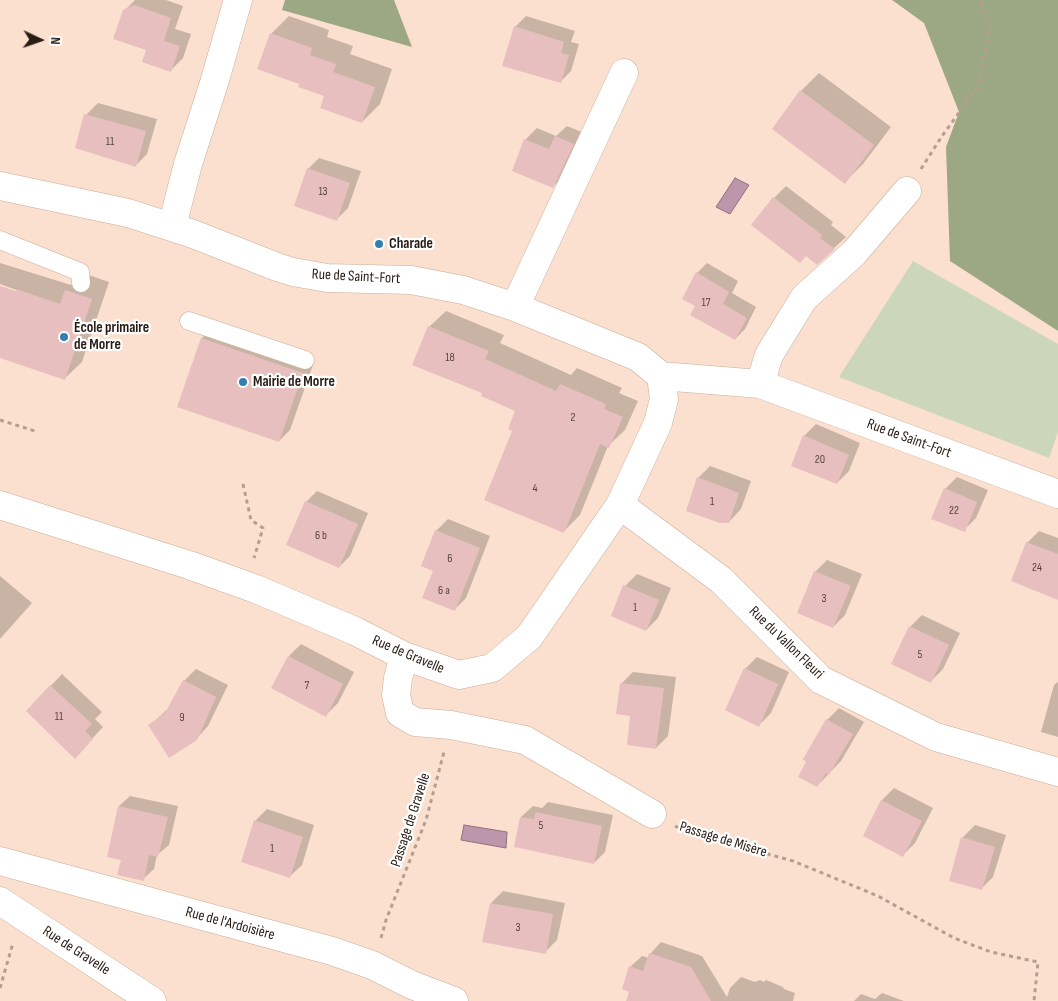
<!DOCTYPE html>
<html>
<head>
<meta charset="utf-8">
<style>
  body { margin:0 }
  #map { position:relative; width:1058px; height:1001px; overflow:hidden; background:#fbe0cf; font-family:"Sofia Sans Condensed",sans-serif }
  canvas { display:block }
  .north { position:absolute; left:15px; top:15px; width:50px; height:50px; -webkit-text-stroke:4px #fff; paint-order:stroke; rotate:93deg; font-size:14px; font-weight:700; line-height:20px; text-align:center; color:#281c14 }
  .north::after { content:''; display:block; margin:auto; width:18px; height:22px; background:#281c14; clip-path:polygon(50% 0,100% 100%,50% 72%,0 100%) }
</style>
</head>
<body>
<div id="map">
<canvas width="1058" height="1001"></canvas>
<div class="north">N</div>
</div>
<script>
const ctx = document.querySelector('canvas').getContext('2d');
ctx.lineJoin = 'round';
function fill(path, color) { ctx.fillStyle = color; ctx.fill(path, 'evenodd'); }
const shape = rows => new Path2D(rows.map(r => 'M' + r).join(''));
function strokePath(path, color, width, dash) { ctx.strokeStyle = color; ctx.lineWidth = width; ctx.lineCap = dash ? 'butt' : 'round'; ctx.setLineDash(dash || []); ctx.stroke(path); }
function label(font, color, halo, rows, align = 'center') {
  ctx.font = font + ' "Sofia Sans Condensed",sans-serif'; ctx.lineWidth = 4.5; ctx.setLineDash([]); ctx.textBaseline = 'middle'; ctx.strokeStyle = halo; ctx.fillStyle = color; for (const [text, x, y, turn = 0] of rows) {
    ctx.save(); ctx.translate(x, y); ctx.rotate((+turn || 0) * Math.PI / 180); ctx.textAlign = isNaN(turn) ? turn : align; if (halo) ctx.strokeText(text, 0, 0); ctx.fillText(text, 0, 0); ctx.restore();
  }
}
const green = shape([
  [913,261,1058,344,1058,432,1049,458,839,377]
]);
const forest = shape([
  [285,0,394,0,412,47,282,10],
  [892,0,1058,0,1058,331,950,261,946,147,959,112,924,23]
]);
const water = shape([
  [735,178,749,185,730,214,716,207,735,178],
  [464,825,507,832,506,848,461,840,464,825]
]);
const shadow = shape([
  [135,0,166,0,183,6,175,29,191,34,183,58,171,70,124,11],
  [289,16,329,30,327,37,353,46,350,54,392,69,380,104,362,122,325,95,301,84,271,34],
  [526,16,575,31,571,42,579,44,571,71,560,82,515,27],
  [819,73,891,127,863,164,845,182,774,128,801,91],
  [98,103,157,119,147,154,135,166,86,115],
  [567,126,584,133,564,175,553,187,525,140,537,128,556,136],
  [319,158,361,171,348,208,337,219,308,169],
  [786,186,833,222,831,225,846,237,834,248,806,255,753,225,774,198],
  [0,263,71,285,83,273,109,282,82,362,64,379,0,357,0,287,21,294,22,292,0,284],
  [707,263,738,281,732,293,756,307,745,329,735,339,697,306,697,273],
  [446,311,504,335,500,343,571,375,577,368,622,388,619,393,638,401,625,430,608,446,580,515,564,531,514,431,517,411,484,393,429,327],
  [213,327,314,362,290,430,279,441,179,406,202,338],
  [816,424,860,443,849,471,837,483,804,436],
  [710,466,751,481,741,509,729,522,698,478],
  [957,477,988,490,976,518,964,530,945,489],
  [317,491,368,513,350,556,339,567,306,502],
  [448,519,490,536,466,598,454,610,435,570,423,566,437,530],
  [1039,531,1058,538,1058,599,1027,543],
  [827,560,862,574,845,615,833,627,815,572],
  [637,574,671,588,658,618,646,630,625,586],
  [0,576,32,603,0,639],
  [922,615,960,633,943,669,931,681,910,627],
  [301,644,354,672,338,703,326,715,289,656],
  [757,657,789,672,771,713,759,725,745,669],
  [196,669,228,685,208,726,196,739,150,725,169,708,184,681],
  [633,672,676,677,668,736,656,748,632,715,621,684],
  [62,674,102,712,95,719,103,727,75,757,27,711],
  [1058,682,1058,737,1041,732,1054,685],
  [839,708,864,722,841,761,817,786,827,720],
  [894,788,933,808,915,843,903,855,865,835,882,800],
  [130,796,178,806,169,845,157,855,154,869,143,879,122,860,108,856,119,806],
  [548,802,613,815,605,852,594,863,515,846,521,817,533,806,542,808],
  [267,809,314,825,302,865,289,877,255,821],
  [975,825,1006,835,993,877,981,889,950,880,963,837],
  [503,891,565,903,557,940,545,952,484,941,491,903],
  [661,942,702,956,727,997,730,988,741,977,755,982,760,980,764,982,766,980,783,987,784,989,795,993,793,1001,631,1001,630,967,642,956,649,958,650,954],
  [882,993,904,1001,854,1001,861,994,875,999]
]);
const building = shape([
  [134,5,171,18,164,41,180,46,171,72,142,62,146,50,113,39,123,10],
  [514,26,564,42,561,53,569,55,561,83,502,66],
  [270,33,312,48,310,55,336,64,333,72,375,87,362,123,320,108,324,96,298,87,299,84,257,69],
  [800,90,874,145,845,184,772,129],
  [84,114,146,131,136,167,75,148],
  [555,136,574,144,553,188,512,171,524,139,549,149],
  [307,168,350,183,337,221,294,206],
  [773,197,822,235,820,238,835,249,817,265,806,256,800,263,751,225],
  [696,272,729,292,723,304,747,318,735,340,690,315,695,306,682,299],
  [0,286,16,291,16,289,60,304,65,290,92,299,65,380,0,358],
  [428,326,489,351,485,359,556,391,560,384,606,404,604,409,623,417,609,448,600,444,564,533,484,500,512,431,508,429,515,411,481,396,482,393,412,365],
  [201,338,303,373,279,442,177,407],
  [803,435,849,455,837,484,791,466],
  [697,477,739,493,729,523,720,523,686,511],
  [944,488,977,502,965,532,931,519],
  [305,501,358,524,339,568,286,545],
  [435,530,480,548,455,611,422,598,433,571,421,566],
  [1026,542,1058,554,1058,600,1011,581],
  [814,571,851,586,833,628,797,613],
  [623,585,659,600,646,631,611,616],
  [909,626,949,645,931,683,891,664],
  [288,656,343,684,326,717,271,688],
  [744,668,778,684,759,727,725,710],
  [183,680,216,697,197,740,169,758,148,725,165,713],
  [620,683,664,688,656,749,627,745,630,716,616,714],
  [50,685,92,724,85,731,93,739,75,759,26,711],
  [826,719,853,734,829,775,826,773,817,787,798,777,806,762,803,759],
  [881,800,922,821,903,857,863,836],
  [118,806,168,817,158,857,149,855,144,881,117,875,121,860,107,857],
  [536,812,602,826,594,864,514,847,520,817,534,819],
  [254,820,303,837,290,878,241,862],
  [961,837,995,847,982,890,949,881],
  [490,903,553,914,546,954,482,942],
  [649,953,691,967,711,1001,626,1001,629,992,622,989,629,966,643,971]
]);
const path = shape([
  [921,169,942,136,978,87,990,27,980,0],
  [0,420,38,432],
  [243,484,251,520,263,528,254,558],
  [675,826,688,832,793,861,878,896,954,938,991,952,1038,962,1034,1001],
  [381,938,386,920,426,820,444,752],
  [0,988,13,943]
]);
const service = shape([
  [0,240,80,272,81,283],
  [189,321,305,360]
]);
const minor = shape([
  [0,186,128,213,193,234,277,267,293,272,327,278,411,280,463,290,515,307,638,357,661,376,760,384,1058,494],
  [172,226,188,164,214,83,238,0],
  [515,307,624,73],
  [760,384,769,355,804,298,854,253,907,191],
  [0,505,189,565,256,589,355,631,404,656,459,675,492,668,529,637,620,505,658,423,664,399,661,376],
  [620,505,721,580,821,680,936,737,1058,772],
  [404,656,398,678,396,695,400,713,415,722,451,725,525,740,652,814],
  [0,861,332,951,372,965,412,985,454,1001],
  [0,901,152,1001]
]);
const markers = [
  [379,244,5,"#327fb2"],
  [64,337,5,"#327fb2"],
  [243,382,5,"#327fb2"]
];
const numberNames = [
  ["11",110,142],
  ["13",323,192],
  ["17",706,303],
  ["18",450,358],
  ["2",573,418],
  ["20",820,460],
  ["4",535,489],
  ["1",712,502],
  ["22",954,511],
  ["6 b",321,536],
  ["6",450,559],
  ["24",1037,568],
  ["6 a",444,591],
  ["3",824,599],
  ["1",635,608],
  ["5",920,655],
  ["7",307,686],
  ["11",59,717],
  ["9",182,718],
  ["5",541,826],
  ["1",272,849],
  ["3",518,928]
];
const poiNames = [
  ["Charade",389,244],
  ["École primaire",74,328],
  ["de Morre",74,345],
  ["Mairie de Morre",253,382]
];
const streetNames = [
  ["Rue de Saint-Fort",356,277,3],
  ["Rue de Saint-Fort",909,439,20],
  ["Rue du Vallon Fleuri",786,643,44],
  ["Rue de Gravelle",408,655,23],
  ["Passage de Gravelle",411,820,-72],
  ["Passage de Misère",723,840,17],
  ["Rue de l'Ardoisière",230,924,15],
  ["Rue de Gravelle",76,951,33]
];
fill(green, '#ccd6ba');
fill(forest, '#9ca883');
fill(water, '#bc96ab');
strokePath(water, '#90717e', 1);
fill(shadow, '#0003');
fill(building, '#e8bfbf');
strokePath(service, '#cbab97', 19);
strokePath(minor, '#cbab97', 29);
strokePath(path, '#b49e90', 3, [4, 4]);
strokePath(service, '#fff', 18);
strokePath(minor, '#fff', 28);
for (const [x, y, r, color] of markers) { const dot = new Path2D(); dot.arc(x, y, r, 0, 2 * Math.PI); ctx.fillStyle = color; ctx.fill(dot); strokePath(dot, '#fff', 2); }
label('12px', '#58453f', null, numberNames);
label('bold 15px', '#281c14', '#fff', poiNames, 'left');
label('15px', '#281c14', '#fff', streetNames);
</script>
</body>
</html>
